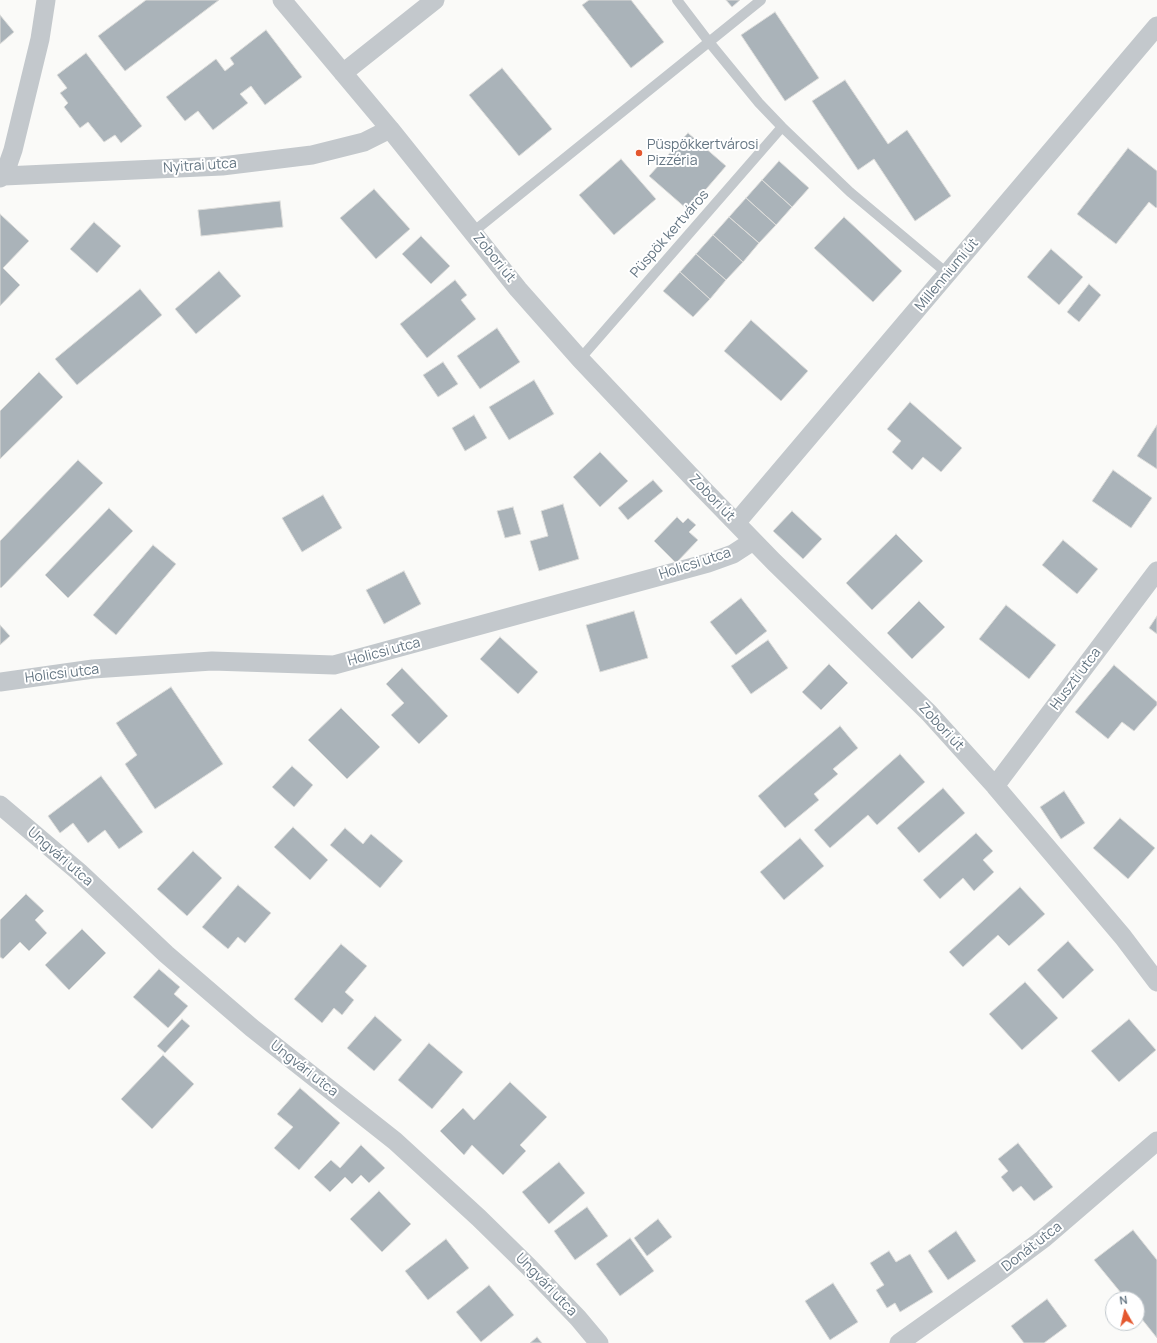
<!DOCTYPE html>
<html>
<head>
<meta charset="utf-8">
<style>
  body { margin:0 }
  #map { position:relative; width:1157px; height:1343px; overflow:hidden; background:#fafaf8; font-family:Manrope,sans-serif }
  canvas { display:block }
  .north { position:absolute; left:1105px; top:1291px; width:40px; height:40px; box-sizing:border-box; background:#fff; border:1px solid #c1c8cd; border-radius:50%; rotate:352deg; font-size:11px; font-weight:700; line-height:16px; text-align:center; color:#657683 }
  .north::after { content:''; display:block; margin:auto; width:14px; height:18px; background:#e4572e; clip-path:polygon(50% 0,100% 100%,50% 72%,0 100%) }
</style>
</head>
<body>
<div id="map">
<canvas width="1157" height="1343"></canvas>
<div class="north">N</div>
</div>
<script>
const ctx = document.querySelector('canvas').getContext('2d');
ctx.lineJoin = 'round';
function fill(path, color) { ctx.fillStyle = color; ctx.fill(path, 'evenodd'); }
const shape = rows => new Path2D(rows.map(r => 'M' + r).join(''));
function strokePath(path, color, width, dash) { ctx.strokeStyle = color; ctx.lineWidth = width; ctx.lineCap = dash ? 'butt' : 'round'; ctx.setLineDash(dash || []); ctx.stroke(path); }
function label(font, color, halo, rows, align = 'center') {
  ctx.font = font + ' Manrope,sans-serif'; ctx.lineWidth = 4; ctx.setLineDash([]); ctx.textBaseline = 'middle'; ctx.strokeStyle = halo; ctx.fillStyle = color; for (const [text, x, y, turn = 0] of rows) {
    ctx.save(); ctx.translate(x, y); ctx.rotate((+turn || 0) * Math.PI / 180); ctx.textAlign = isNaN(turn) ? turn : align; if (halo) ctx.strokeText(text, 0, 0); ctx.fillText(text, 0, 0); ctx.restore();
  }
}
const building = shape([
  [146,0,219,0,125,71,98,36,146,0],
  [589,0,631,0,664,42,631,68,582,5,589,0],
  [726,0,740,0,732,7,726,0],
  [775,12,819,78,785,101,741,35,775,12],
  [0,15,14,32,0,44,0,15],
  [266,30,302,77,265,105,251,86,240,94,248,103,213,130,198,111,185,121,166,97,216,59,225,71,234,64,230,58,266,30],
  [86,53,142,126,121,143,115,135,104,142,88,122,80,128,64,107,68,103,60,93,67,88,57,75,86,53],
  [502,68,552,129,519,156,469,95,502,68],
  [845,80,888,144,907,130,951,196,915,221,874,159,858,170,812,101,845,80],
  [688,133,726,166,688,210,649,176,688,133],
  [1128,148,1157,171,1157,207,1156,208,1149,202,1116,244,1077,214,1128,148],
  [621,159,656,199,614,235,579,195,621,159],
  [779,161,809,188,792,207,762,180,779,161],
  [762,180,792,207,776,225,746,198,762,180],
  [374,189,410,229,376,259,340,218,374,189],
  [746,198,776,225,759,243,729,217,746,198],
  [280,201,283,227,201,236,198,210,280,201],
  [0,214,29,241,3,268,20,285,0,306,0,214],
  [729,217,759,243,743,262,713,235,729,217],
  [844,217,902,271,873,302,814,248,844,217],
  [94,222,121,246,97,273,70,249,94,222],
  [713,235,743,262,726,280,696,254,713,235],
  [421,236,450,266,431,284,402,254,421,236],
  [1051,249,1083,277,1059,305,1027,277,1051,249],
  [696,254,726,280,710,299,680,272,696,254],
  [219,271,241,296,196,334,175,309,219,271],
  [680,272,710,299,693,317,663,291,680,272],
  [455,280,467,295,461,300,476,319,427,358,400,324,455,280],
  [1089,284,1101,295,1079,322,1067,312,1089,284],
  [140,289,162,315,77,385,55,359,140,289],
  [751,320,808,371,781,401,724,351,751,320],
  [497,328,520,362,480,389,457,356,497,328],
  [443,362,458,384,438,397,423,375,443,362],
  [39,372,63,397,0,459,0,411,39,372],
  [534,380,554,414,509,440,489,407,534,380],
  [910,402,962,448,941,472,923,457,912,470,892,452,901,441,887,429,910,402],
  [474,415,487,438,465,451,452,428,474,415],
  [1157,425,1157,469,1137,456,1157,425],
  [600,452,628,481,600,507,573,477,600,452],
  [78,460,103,483,1,588,0,587,0,541,78,460],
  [1113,470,1152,498,1131,528,1092,501,1113,470],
  [653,480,663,491,628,520,618,508,653,480],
  [323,495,342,528,302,552,282,518,323,495],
  [563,504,579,559,539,571,530,541,548,536,541,511,563,504],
  [513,507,521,534,505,538,497,511,513,507],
  [109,508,133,531,68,598,45,575,109,508],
  [792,511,822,539,803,559,773,531,792,511],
  [677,517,683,523,688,518,696,525,689,532,698,540,676,563,654,541,677,517],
  [896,534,923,561,872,610,846,583,896,534],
  [1063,540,1098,569,1077,594,1042,565,1063,540],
  [153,545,176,564,116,635,93,615,153,545],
  [404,571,421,604,384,624,366,590,404,571],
  [741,598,767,631,736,655,710,622,741,598],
  [919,601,945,627,912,659,887,633,919,601],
  [1006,605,1056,645,1029,679,979,639,1006,605],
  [634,611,648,658,600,672,586,625,634,611],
  [1157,616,1157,634,1149,628,1157,616],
  [0,625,10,636,0,645,0,625],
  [500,637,538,672,518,694,480,659,500,637],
  [768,640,788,668,751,694,731,666,768,640],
  [829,664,848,683,821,710,802,692,829,664],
  [1114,665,1157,702,1157,705,1134,731,1122,722,1108,739,1075,712,1114,665],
  [402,668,448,716,419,744,391,715,404,703,386,684,402,668],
  [171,687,223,764,155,809,125,764,137,755,116,723,171,687],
  [341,708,380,747,347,779,308,740,341,708],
  [840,726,858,748,833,769,838,774,814,794,819,800,785,828,758,796,840,726],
  [900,754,925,782,877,825,868,815,830,848,814,830,900,754],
  [292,766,313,785,294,807,272,787,292,766],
  [101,776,143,832,119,849,105,830,88,843,73,823,60,833,48,816,101,776],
  [943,788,965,813,919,853,897,828,943,788],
  [1064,791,1085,823,1061,839,1040,807,1064,791],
  [1120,818,1155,848,1128,879,1093,848,1120,818],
  [293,827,328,860,310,880,274,847,293,827],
  [345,828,363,844,371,834,403,861,380,888,330,845,345,828],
  [976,833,993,851,983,860,994,872,974,891,963,878,940,899,923,880,976,833],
  [800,838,824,866,784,900,760,872,800,838],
  [193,851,222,878,187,916,157,889,193,851],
  [238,885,271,913,245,943,238,937,228,949,202,927,238,885],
  [1020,887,1045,914,1009,946,998,935,963,967,949,952,1020,887],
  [26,894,44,911,35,920,47,933,29,951,20,942,3,959,0,957,0,920,26,894],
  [82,929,106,953,69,990,45,965,82,929],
  [1068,941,1094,970,1063,999,1037,970,1068,941],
  [341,944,367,966,345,992,354,1000,342,1015,334,1008,322,1023,294,999,341,944],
  [159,969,180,987,174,994,188,1006,168,1028,133,997,159,969],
  [1025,982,1058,1018,1022,1050,989,1014,1025,982],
  [375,1016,402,1040,374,1071,347,1048,375,1016],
  [182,1019,190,1026,165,1053,157,1046,182,1019],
  [1129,1019,1156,1050,1119,1082,1091,1051,1129,1019],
  [429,1043,463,1072,432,1109,398,1080,429,1043],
  [163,1055,194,1084,152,1129,121,1099,163,1055],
  [510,1082,547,1117,520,1145,526,1151,503,1175,472,1145,464,1155,440,1131,463,1108,474,1120,510,1082],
  [300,1088,340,1123,299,1170,274,1148,293,1127,277,1114,300,1088],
  [1018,1143,1053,1187,1034,1201,1021,1186,1013,1192,1001,1177,1008,1171,998,1159,1018,1143],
  [361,1145,385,1168,369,1183,361,1175,352,1184,345,1177,330,1192,314,1177,331,1160,340,1168,361,1145],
  [559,1162,585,1193,549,1224,522,1192,559,1162],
  [379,1191,411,1224,382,1252,350,1219,379,1191],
  [587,1207,608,1236,575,1260,554,1231,587,1207],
  [658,1219,672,1237,647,1256,634,1238,658,1219],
  [1133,1230,1157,1260,1157,1338,1137,1313,1137,1299,1126,1299,1094,1260,1133,1230],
  [956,1231,976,1261,948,1280,928,1251,956,1231],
  [630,1238,654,1271,620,1296,596,1264,630,1238],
  [446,1239,469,1268,428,1300,405,1271,446,1239],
  [889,1251,896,1262,910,1254,933,1292,900,1312,895,1303,887,1308,876,1290,884,1285,870,1263,889,1251],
  [833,1283,858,1322,830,1340,805,1301,833,1283],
  [489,1285,514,1315,481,1342,456,1312,489,1285],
  [1047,1299,1067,1326,1044,1343,1024,1343,1011,1326,1047,1299],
  [537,1337,542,1343,530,1343,537,1337]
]);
const lane = shape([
  [677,0,709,42,759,103,782,127,850,192,948,274],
  [473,232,761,0],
  [580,359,782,127]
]);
const street = shape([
  [282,0,390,129,518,289,580,359,702,488,774,562,929,713,995,786,1123,937,1157,982],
  [343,73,435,0],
  [4,176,13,150,40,39,46,0],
  [0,178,4,176,222,166,312,155,364,142,390,129],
  [736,523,1157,26],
  [0,682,93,669,212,661,334,665,708,563,733,554,753,541],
  [995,786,1157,571],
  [0,805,79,872,166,954,252,1028,395,1141,479,1218,529,1267,578,1318,599,1343],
  [899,1343,1003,1269,1043,1239,1157,1141]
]);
const markers = [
  [639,153,4,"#e4572e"]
];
const poiNames = [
  ["Püspökkertvárosi",647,145],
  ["Pizzéria",647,161]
];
const streetNames = [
  ["Nyitrai utca",200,166,-4],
  ["Püspök kertváros",670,234,-49],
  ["Zobori út",494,258,51],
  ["Millenniumi út",947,275,-50],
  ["Zobori út",712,498,46],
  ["Holicsi utca",695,564,-18],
  ["Holicsi utca",384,652,-15],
  ["Holicsi utca",62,674,-7],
  ["Huszti utca",1076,679,-53],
  ["Zobori út",941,727,47],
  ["Ungvári utca",60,857,41],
  ["Ungvári utca",304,1069,38],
  ["Donát utca",1032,1247,-38],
  ["Ungvári utca",546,1285,46]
];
fill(building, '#aab3b9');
strokePath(building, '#dcdcda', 1);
strokePath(lane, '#c3c8cc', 10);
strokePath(street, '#c3c8cc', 19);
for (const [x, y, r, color] of markers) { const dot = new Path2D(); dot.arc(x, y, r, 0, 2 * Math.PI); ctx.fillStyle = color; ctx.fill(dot); strokePath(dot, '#fff', 1.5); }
label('14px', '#657683', '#fff', poiNames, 'left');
label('14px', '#657683', '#fff', streetNames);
</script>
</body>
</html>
